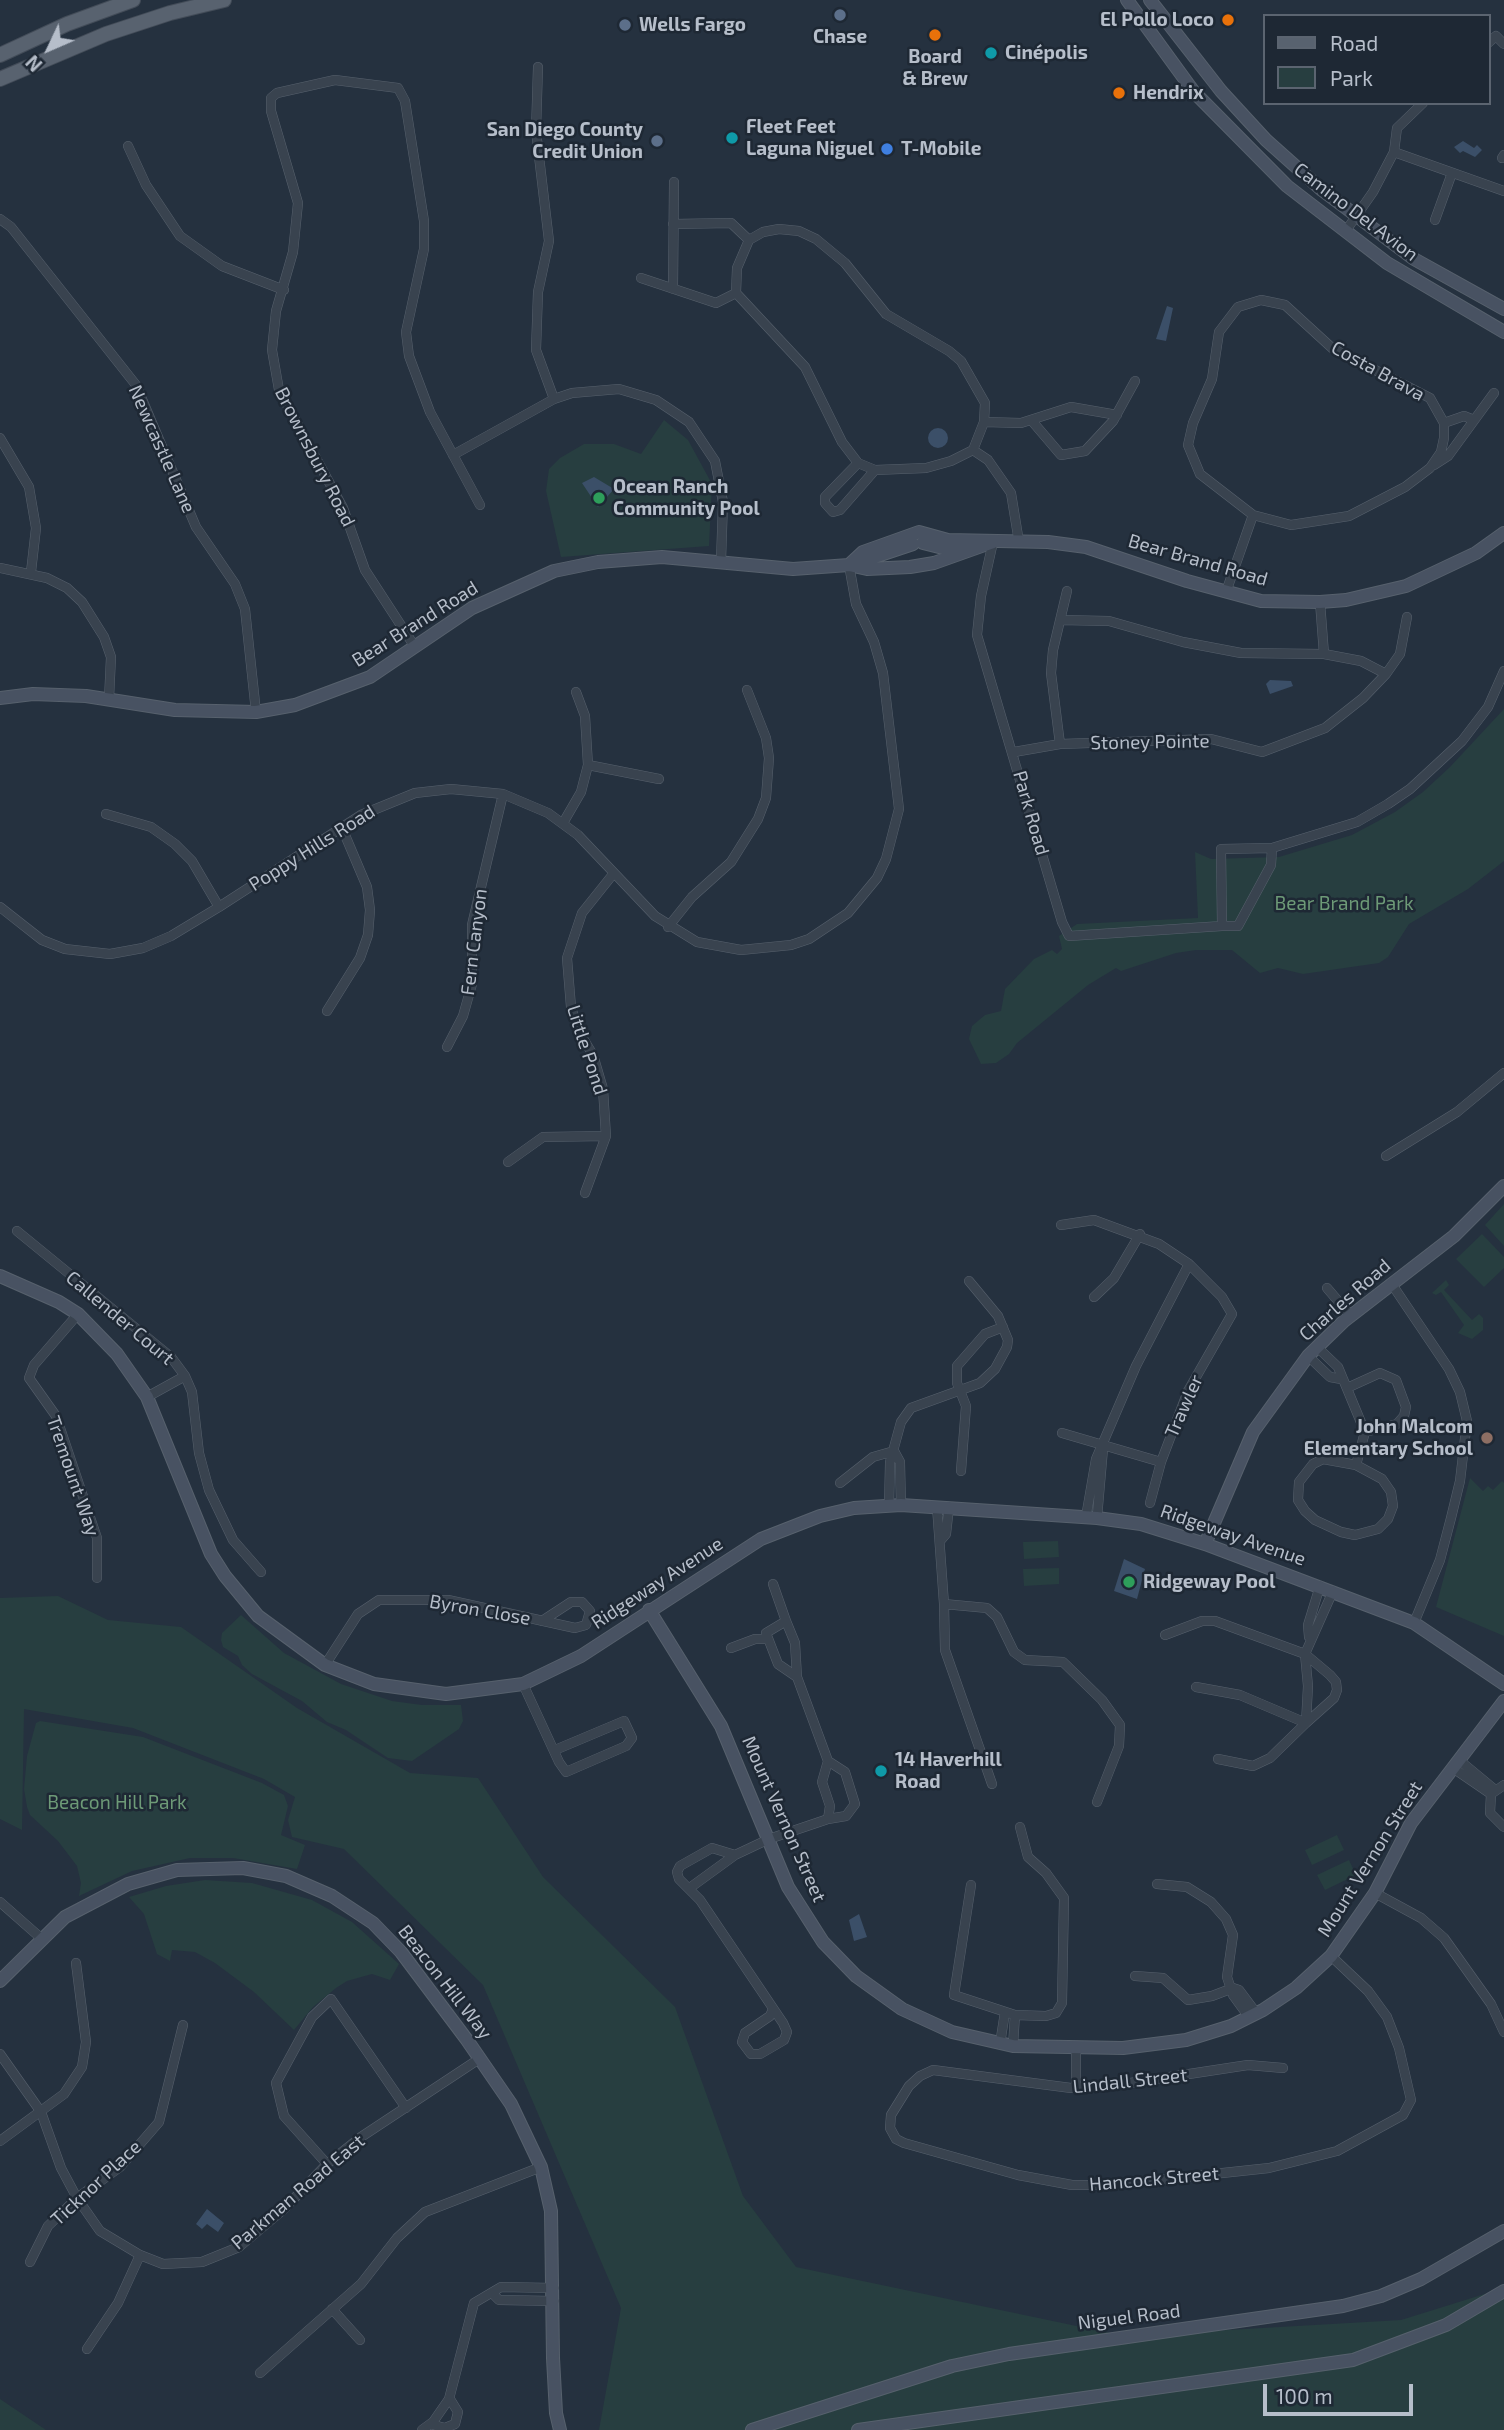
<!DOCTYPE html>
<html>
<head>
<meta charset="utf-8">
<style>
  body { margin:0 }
  #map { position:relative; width:1504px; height:2430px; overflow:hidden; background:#25313f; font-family:"Exo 2",sans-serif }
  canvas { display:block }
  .legend { position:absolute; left:1263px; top:14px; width:228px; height:91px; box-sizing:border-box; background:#1e2834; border:2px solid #5b6470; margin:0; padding:9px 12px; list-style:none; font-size:21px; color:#b6beca }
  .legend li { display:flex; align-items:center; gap:14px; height:35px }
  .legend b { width:35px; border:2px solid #5b6470 }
  .north { position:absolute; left:14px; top:14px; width:70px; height:70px; -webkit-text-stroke:5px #1e2834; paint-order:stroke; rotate:226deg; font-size:19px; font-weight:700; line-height:28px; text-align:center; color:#b6beca }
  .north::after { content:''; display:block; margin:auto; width:24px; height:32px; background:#b6beca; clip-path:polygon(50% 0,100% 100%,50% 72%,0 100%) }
  .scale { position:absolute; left:1263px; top:2384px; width:150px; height:32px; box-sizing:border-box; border:4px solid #b6beca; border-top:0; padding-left:9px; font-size:21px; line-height:24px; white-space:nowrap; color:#b6beca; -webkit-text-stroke:5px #1e2834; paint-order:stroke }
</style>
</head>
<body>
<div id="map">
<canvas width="1504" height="2430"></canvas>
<ul class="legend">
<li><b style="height:9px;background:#58626f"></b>Road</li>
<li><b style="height:19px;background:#273e40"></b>Park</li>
</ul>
<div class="north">N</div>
<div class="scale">100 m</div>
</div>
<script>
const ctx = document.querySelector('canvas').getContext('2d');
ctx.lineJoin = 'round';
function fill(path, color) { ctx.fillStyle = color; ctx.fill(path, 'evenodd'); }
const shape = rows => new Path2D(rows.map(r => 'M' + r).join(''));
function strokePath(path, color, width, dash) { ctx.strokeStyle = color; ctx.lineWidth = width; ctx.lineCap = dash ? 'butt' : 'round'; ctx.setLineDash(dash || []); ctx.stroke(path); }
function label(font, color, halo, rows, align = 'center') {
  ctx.font = font + ' "Exo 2",sans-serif'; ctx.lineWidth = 5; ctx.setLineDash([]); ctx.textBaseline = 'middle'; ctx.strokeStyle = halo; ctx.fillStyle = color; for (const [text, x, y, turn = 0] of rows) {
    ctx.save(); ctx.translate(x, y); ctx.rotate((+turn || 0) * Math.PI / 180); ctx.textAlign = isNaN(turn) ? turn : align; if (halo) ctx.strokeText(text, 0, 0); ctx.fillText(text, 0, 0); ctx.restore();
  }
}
const green = shape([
  [664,420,688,440,712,484,709,546,561,557,546,491,549,469,560,458,584,444,614,444,641,454],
  [1504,709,1504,861,1468,889,1409,924,1388,957,1379,963,1303,974,1278,968,1260,973,1232,950,1196,950,1176,953,1121,971,1116,968,1088,985,1017,1043,1009,1054,996,1063,981,1064,969,1039,972,1026,985,1015,1001,1011,1005,989,1034,959,1052,950,1057,954,1062,949,1059,936,1077,924,1198,918,1195,852,1211,859,1279,857,1352,835,1395,812,1423,792,1450,767],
  [1504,1204,1504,1246,1485,1225],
  [1482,1234,1504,1257,1504,1268,1484,1287,1456,1259],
  [1446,1280,1449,1285,1444,1290,1472,1320,1479,1314,1483,1318,1483,1330,1472,1339,1458,1333,1464,1325,1441,1292,1436,1295,1432,1293],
  [1470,1478,1483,1491,1488,1486,1493,1490,1502,1481,1504,1483,1504,1636,1436,1607],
  [1058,1541,1059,1557,1024,1559,1023,1542],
  [1059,1568,1059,1584,1024,1586,1023,1569],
  [58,1596,108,1620,181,1627,297,1708,410,1773,478,1778,543,1877,675,2007,743,2196,796,2267,1124,2336,1401,2320,1504,2288,1504,2430,599,2430,621,2308,483,1985,344,1849,292,1837,288,1820,295,1797,264,1779,133,1728,24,1709,22,1830,0,1819,0,1598],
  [241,1615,284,1653,341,1684,392,1701,422,1705,461,1705,463,1721,459,1729,412,1761,388,1758,346,1730,327,1722,302,1701,252,1674,242,1665,238,1656,223,1647,221,1640,222,1633],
  [40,1721,143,1737,262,1783,284,1795,288,1806,281,1835,305,1845,297,1869,233,1858,190,1858,132,1871,79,1896,81,1883,77,1866,58,1841,30,1815,27,1807,24,1789,27,1756,36,1723],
  [1337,1835,1344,1850,1312,1865,1305,1850],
  [1349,1860,1356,1875,1325,1890,1317,1875],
  [205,1880,252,1883,312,1900,352,1922,399,1964,390,1980,372,1974,347,1981,336,1988,313,2007,294,2030,254,1992,215,1963,195,1952,172,1950,170,1961,157,1954,144,1914,129,1897,166,1886],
  [0,2399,46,2430,0,2430]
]);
const water = shape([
  [1463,141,1474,148,1477,145,1482,150,1475,157,1463,151,1460,153,1454,147],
  [1167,306,1173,308,1166,341,1156,339],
  '928 438a10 10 0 1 1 20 0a10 10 0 1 1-20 0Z',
  [594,477,614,489,598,507,582,483],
  [1270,680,1291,681,1293,686,1270,694,1266,684],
  [1124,1559,1145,1569,1137,1599,1114,1591],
  [859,1914,867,1937,854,1941,849,1920],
  [207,2209,224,2223,218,2232,207,2224,202,2229,196,2224]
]);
const street = shape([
  [1488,43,1496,36,1504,44],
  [538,67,536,131,549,241,538,292,536,350,554,399],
  [128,146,146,185,180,236,222,266,284,290],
  [1394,152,1504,191],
  [1502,158,1504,155],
  [0,219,11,227,136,385,196,527,235,584,245,609,256,712],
  [1435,220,1452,173],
  [673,224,731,223,749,240],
  [1345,232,1373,192,1394,152,1397,128,1423,103],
  [641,278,716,303,736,293],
  [673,289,674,182],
  [1261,300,1285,305,1332,348,1430,398,1444,423,1444,438,1441,452,1430,468,1405,487,1349,516,1291,525,1253,515,1200,474,1188,445,1193,423,1212,379,1219,332,1238,307,1261,300],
  [1032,421,1061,455,1085,451,1113,421,1135,381],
  [984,422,1021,423,1071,407,1117,415],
  [1444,423,1464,416,1474,420],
  [0,438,29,487,36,528,31,572],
  [973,450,984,422,985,403,961,361,949,351,886,314,845,263,816,239,799,231,779,229,763,232,749,240,737,268,736,293,805,367,842,442,858,463,875,470,926,468,951,461,973,450,988,460,1011,493,1019,542],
  [453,455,554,399,572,393,619,389,656,400,689,422,715,461,723,502,721,561],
  [858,463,825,497,825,503,833,512,840,510,875,470],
  [1434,465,1448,456,1494,393],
  [993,542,981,596,977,635,1062,922,1069,936,1222,926],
  [0,568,47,578,67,588,82,602,104,637,111,657,109,699],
  [1226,592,1253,515],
  [1320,602,1324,654],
  [1060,620,1109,621,1183,642,1241,653,1324,654,1361,661,1386,674],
  [415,647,365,570,343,508,279,390,272,350,276,311,293,252,298,203,271,111,271,98,277,93,335,80,398,88,405,101,424,221,424,249,406,332,409,356,430,412,480,505],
  [1060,744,1051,673,1053,650,1067,591],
  [1014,752,1060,744,1211,739,1262,752,1325,728,1363,698,1386,674,1400,654,1407,617],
  [588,765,659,779],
  [106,814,151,827,175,844,192,861,219,907],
  [563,823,581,792,588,765,585,716,576,692],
  [1272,848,1271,865,1238,926,1222,926,1221,849,1272,848,1357,822,1388,804,1410,789,1462,741,1488,707,1504,671],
  [0,907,42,940,65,949,110,954,143,948,171,936,219,907,361,815,415,793,451,789,503,794,548,813,578,835,655,916,697,942,741,950,791,945,809,939,848,913,877,878,886,859,899,809,883,673,874,642,856,604,849,565],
  [668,927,692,897,731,862,758,819,766,798,769,758,766,738,747,690],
  [327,1011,360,958,368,935,370,910,367,887,342,828],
  [447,1047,463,1016,472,984,472,925,503,794],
  [1386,1156,1457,1112,1504,1073],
  [508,1162,543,1137,606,1136],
  [585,1193,606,1136,603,1089,593,1055,578,1030,571,1007,567,958,582,913,614,873],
  [1061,1225,1094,1220,1159,1244,1189,1264,1222,1297,1232,1314,1188,1391,1161,1462,1150,1503],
  [17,1231,171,1357,185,1376,192,1392,199,1453,209,1490,233,1540,261,1572],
  [1391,1283,1449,1369,1460,1392,1467,1421,1460,1481,1451,1518,1440,1560,1414,1623],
  [1327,1288,1350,1315],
  [1094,1297,1114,1278,1140,1234],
  [78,1314,34,1365,29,1378,56,1416,97,1538,97,1578],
  [1317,1347,1338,1367,1365,1432,1356,1465],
  [1308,1356,1330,1377,1341,1379],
  [1347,1388,1380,1373,1396,1380,1406,1407,1404,1416,1397,1424,1365,1432],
  [147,1397,185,1376],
  [1062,1433,1161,1462],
  [894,1451,900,1462,901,1505],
  [1323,1459,1356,1465,1382,1479,1391,1492,1393,1506,1388,1519,1378,1529,1355,1535,1341,1532,1315,1520,1305,1511,1298,1500,1299,1482,1313,1464,1323,1459],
  [961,1471,966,1406,957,1383,957,1366,985,1334,1003,1327],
  [840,1483,873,1457,894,1451],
  [889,1506,890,1462,901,1422,911,1408,980,1383,995,1369,1007,1347,1008,1340,998,1316,969,1281],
  [937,1507,944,1604,987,1608,997,1617,1014,1652,1025,1660,1063,1662,1102,1700,1120,1725,1119,1746,1097,1802],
  [1086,1517,1096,1459,1136,1366,1189,1264],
  [1097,1518,1103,1449],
  [940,1541,946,1534,949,1507],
  [773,1584,786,1621],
  [944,1604,945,1650,992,1784],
  [1165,1635,1202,1621,1215,1621,1305,1654,1330,1675,1336,1682,1337,1690,1334,1698,1306,1723,1240,1695,1196,1687],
  [1309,1637,1308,1625,1320,1586],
  [731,1648,755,1639,767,1639],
  [325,1665,358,1614,379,1600,448,1600,575,1628,586,1625,590,1611,582,1602,571,1602,542,1621],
  [523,1684,559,1762,566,1772,626,1746,632,1738,624,1721,555,1750],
  [1218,1759,1253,1766,1270,1758,1306,1723,1308,1686,1305,1654,1333,1591],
  [1459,1760,1494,1789],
  [828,1761,845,1772,855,1804,846,1816,828,1819],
  [1453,1768,1491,1794],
  [1504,1785,1491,1794,1490,1813,1504,1827],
  [735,1855,712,1848,680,1866,677,1872,679,1879,700,1900,783,2023,787,2032,784,2040,760,2054,751,2054,742,2042,745,2033,770,2016,773,2009],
  [1157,1884,1187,1887,1211,1902,1226,1919,1233,1935,1227,1977,1233,1995,1249,2017],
  [971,1885,954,1995,1015,2015,1046,2016,1056,2013,1062,2003,1064,1898,1046,1873,1028,1857,1020,1827],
  [691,1887,735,1855,769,1839,828,1819,830,1806,822,1782,828,1761,797,1677,795,1643,786,1621,766,1633,778,1664,797,1677],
  [1375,1893,1421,1918,1444,1938,1491,2004,1504,2032],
  [0,1902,42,1939],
  [1135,1976,1163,1978,1188,2000,1212,1996,1233,1988],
  [1233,1988,1239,1990,1257,2014],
  [1000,2044,1005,2012],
  [1013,2046,1015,2015],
  [1076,2047,1076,2088],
  [0,2054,41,2112,61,2168,77,2198,100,2231,140,2255,163,2264,202,2262,239,2247,284,2209,327,2164,361,2137,479,2059],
  [1283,2068,1248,2065,1130,2083,1071,2088,933,2070,920,2076,909,2086,891,2115,890,2128,896,2139,904,2143,1018,2175,1072,2185,1111,2185,1269,2168,1337,2151,1403,2115,1411,2100,1399,2048,1387,2017,1368,1991,1331,1956],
  [0,2141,64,2094,82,2067,86,2042,76,1963],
  [327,2164,284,2116,276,2083,312,2017,331,1999,406,2108],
  [30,2262,48,2226,77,2198,120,2167,159,2122,183,2025],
  [493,2294,499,2300,554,2301],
  [332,2309,360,2340],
  [87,2349,118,2303,140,2255],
  [260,2373,361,2284,397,2238,425,2212,541,2167],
  [430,2424,445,2428,455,2424,458,2412,450,2399],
  [422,2430,433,2422,449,2399,474,2303,501,2287,554,2288]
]);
const secondary = shape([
  [1127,0,1194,92,1287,186,1387,263,1504,332],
  [1150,0,1221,91,1266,140,1322,190,1414,259,1504,309],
  [923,543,947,549,965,544],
  [853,564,913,544],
  [849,565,863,552,919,532,948,540,1048,542,1086,547,1187,581,1261,601,1320,602,1346,600,1406,586,1476,553,1504,533],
  [0,698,33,694,86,696,175,710,256,712,295,705,370,677,472,608,554,571,598,562,662,557,793,569,849,565,867,569,910,567,934,563,993,542],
  [0,1276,59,1302,78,1314,117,1354,147,1397,211,1554,225,1576,258,1616,325,1665,374,1684,446,1694,523,1684,581,1656,761,1539,820,1516,854,1508,901,1505,1097,1518,1141,1524,1205,1544,1414,1623,1504,1684],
  [1205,1544,1253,1432,1308,1356,1344,1321,1454,1236,1504,1186],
  [649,1610,721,1726,788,1887,823,1942,856,1976,902,2009,952,2032,1013,2046,1123,2048,1186,2040,1231,2026,1263,2010,1296,1988,1331,1956,1375,1893,1411,1823,1504,1701],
  [0,1981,65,1917,128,1884,177,1870,243,1868,286,1876,332,1896,373,1923,401,1952,467,2040,511,2104,541,2167,551,2211,553,2358,556,2413,560,2430],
  [752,2430,952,2366,1009,2354,1343,2306,1381,2296,1421,2279,1504,2231],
  [858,2430,1353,2360,1446,2325,1504,2291]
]);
const primary = shape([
  [0,55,67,24,133,0],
  [0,79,106,34,170,13,224,0]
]);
const markers = [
  [840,15,7,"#5c6f8a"],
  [1228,20,7,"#e8710a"],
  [625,25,7,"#5c6f8a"],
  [935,35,7,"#e8710a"],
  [991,53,7,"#0f9aa8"],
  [1119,93,7,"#e8710a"],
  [732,138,7,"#0f9aa8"],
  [657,141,7,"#5c6f8a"],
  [887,149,7,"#3f7fe0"],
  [599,498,7,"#2e9e5b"],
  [1487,1438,7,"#8d6e63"],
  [1129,1582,7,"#2e9e5b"],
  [881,1771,7,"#0f9aa8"]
];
const poiNames = [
  ["El Pollo Loco",1214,20,"right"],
  ["Wells Fargo",639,25],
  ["Chase",840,37,"center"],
  ["Cinépolis",1005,53],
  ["Board",935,57,"center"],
  ["& Brew",935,79,"center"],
  ["Hendrix",1133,93],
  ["Fleet Feet",746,127],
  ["Laguna Niguel",746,149],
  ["San Diego County",643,130,"right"],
  ["Credit Union",643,152,"right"],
  ["T-Mobile",901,149],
  ["Ocean Ranch",613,487],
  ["Community Pool",613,509],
  ["John Malcom",1473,1427,"right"],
  ["Elementary School",1473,1449,"right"],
  ["Ridgeway Pool",1143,1582],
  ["14 Haverhill",895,1760],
  ["Road",895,1782]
];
const streetNames = [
  ["Camino Del Avion",1356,212,37],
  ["Costa Brava",1378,371,29],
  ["Newcastle Lane",162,449,66],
  ["Brownsbury Road",315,457,63],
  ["Bear Brand Road",1198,560,16],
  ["Bear Brand Road",415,624,-32],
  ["Stoney Pointe",1150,742,-1],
  ["Park Road",1031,813,74],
  ["Poppy Hills Road",312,848,-32],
  ["Fern Canyon",474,942,-83],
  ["Little Pond",587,1050,72],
  ["Charles Road",1345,1300,-41],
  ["Callender Court",120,1318,40],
  ["Trawler",1184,1406,-66],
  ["Tremount Way",73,1476,71],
  ["Ridgeway Avenue",1233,1535,19],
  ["Ridgeway Avenue",657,1583,-33],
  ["Byron Close",480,1610,10],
  ["Mount Vernon Street",784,1819,66],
  ["Mount Vernon Street",1370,1859,-58],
  ["Beacon Hill Way",445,1982,52],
  ["Lindall Street",1130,2081,-6],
  ["Hancock Street",1154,2179,-5],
  ["Ticknor Place",96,2183,-43],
  ["Parkman Road East",298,2192,-40],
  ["Niguel Road",1129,2317,-7]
];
const parkNames = [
  ["Bear Brand Park",1344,904],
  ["Beacon Hill Park",117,1803]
];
fill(green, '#273e40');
fill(water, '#3b4f68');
strokePath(street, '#57616d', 10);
strokePath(secondary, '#57616d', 14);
strokePath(primary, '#434c58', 16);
strokePath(street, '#39434f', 9);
strokePath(secondary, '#485262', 12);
strokePath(primary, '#58626f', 14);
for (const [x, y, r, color] of markers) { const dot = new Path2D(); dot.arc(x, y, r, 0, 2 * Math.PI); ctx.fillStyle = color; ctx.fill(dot); strokePath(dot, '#1e2834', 2.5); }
label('bold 19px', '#b6beca', '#1e2834', poiNames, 'left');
label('19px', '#b6beca', '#1e2834', streetNames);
label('19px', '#6d9a77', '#1e2834', parkNames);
</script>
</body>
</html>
